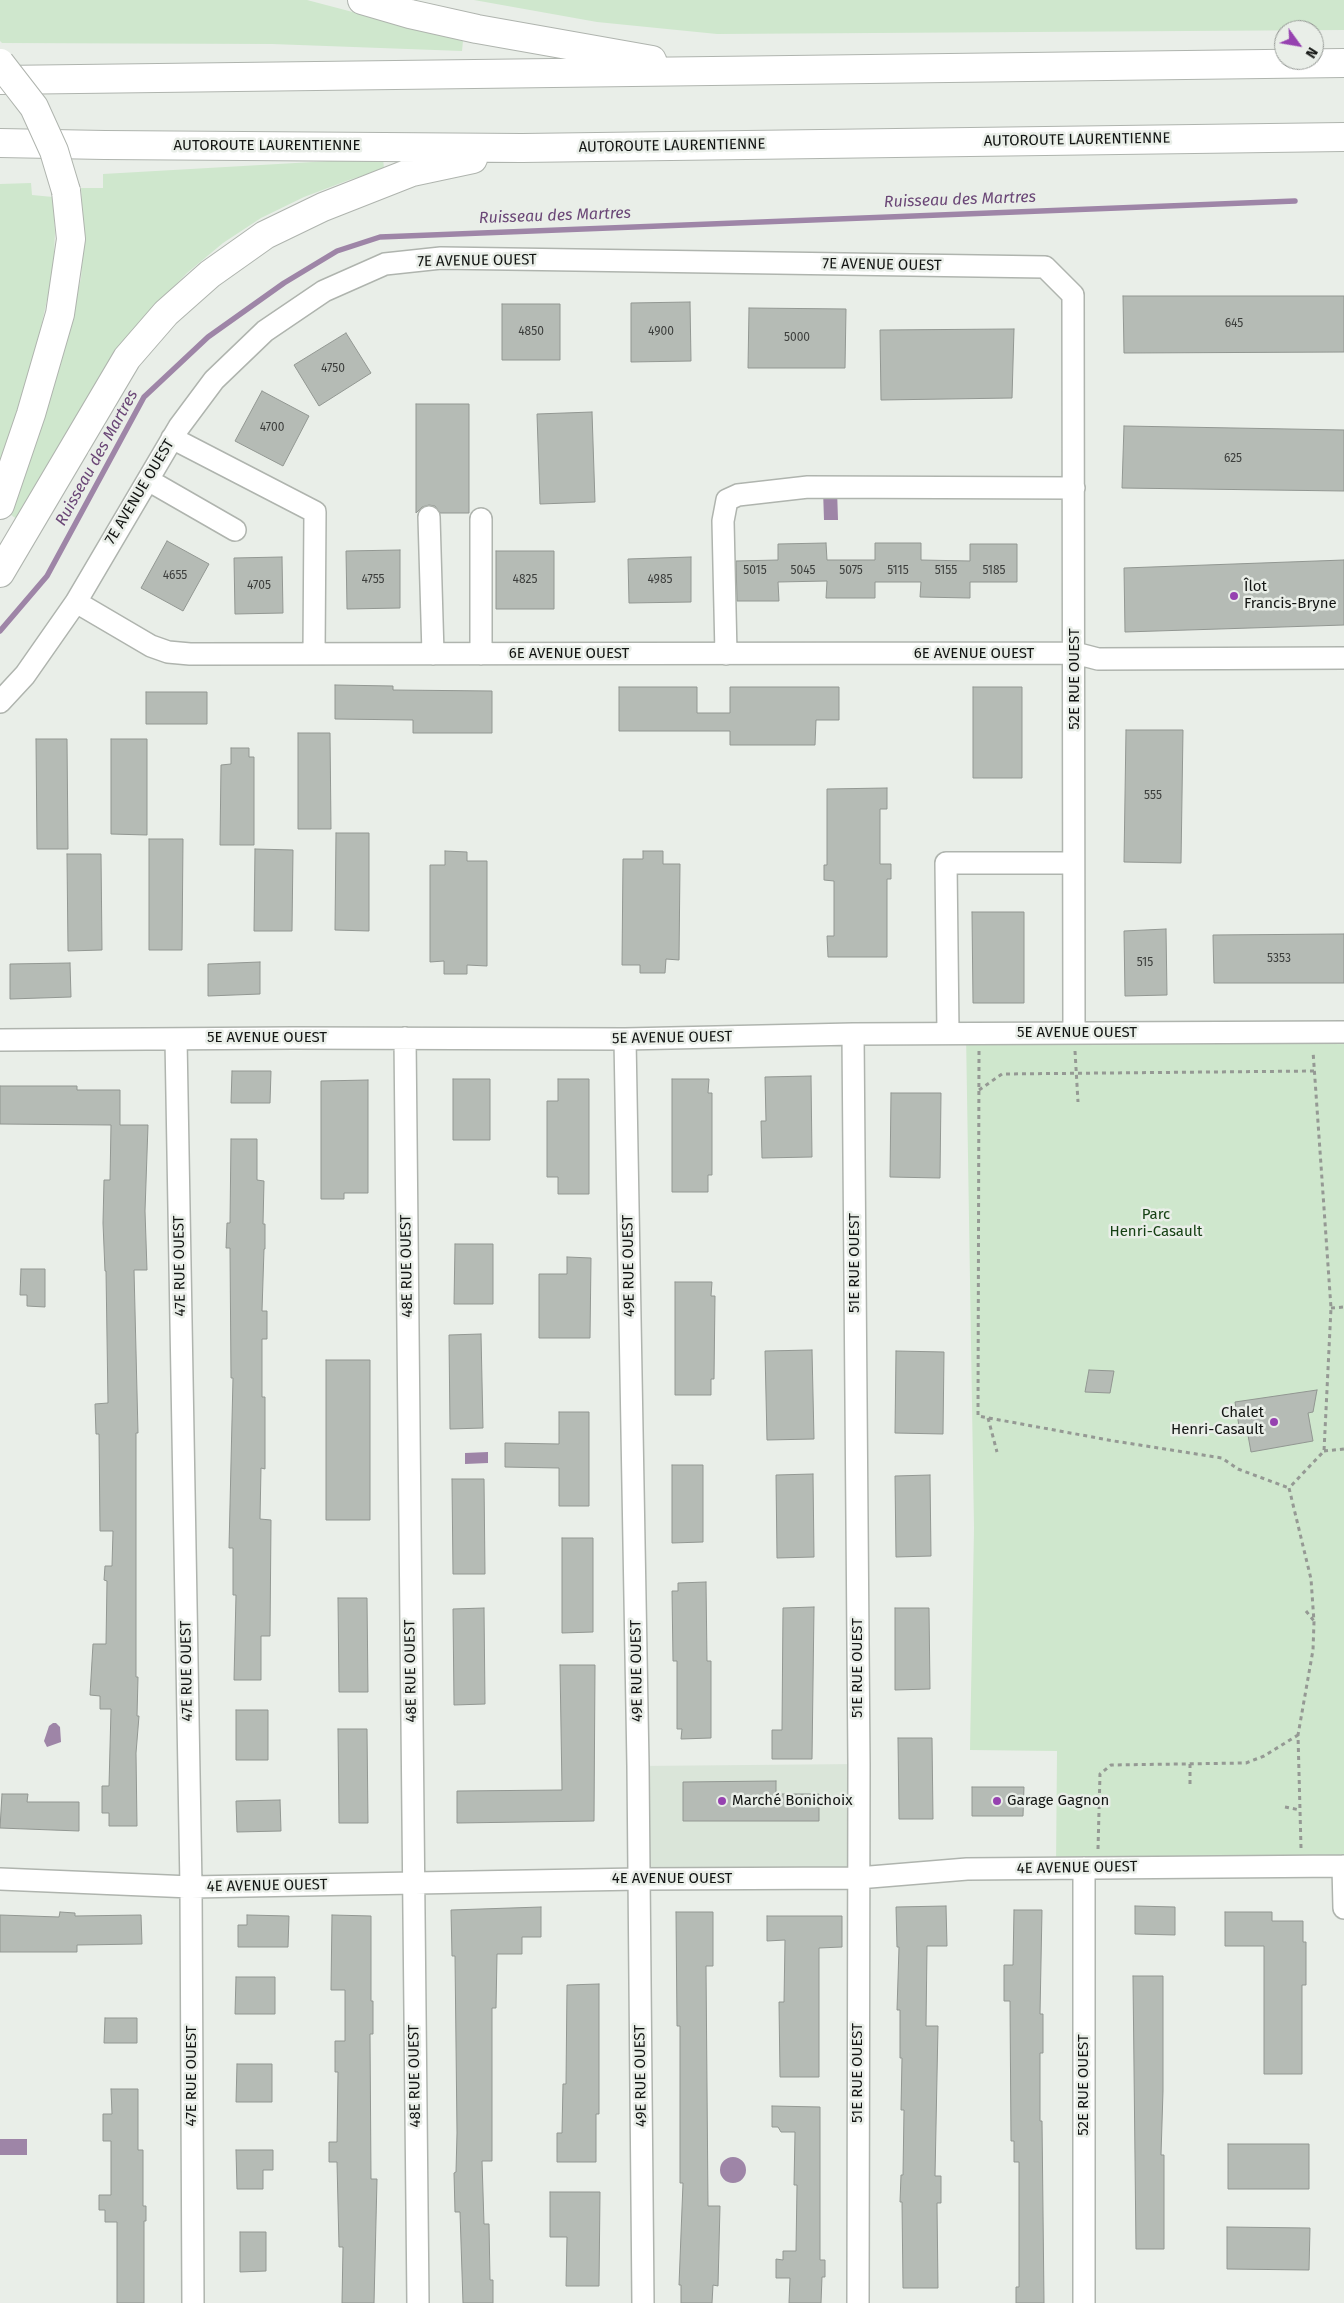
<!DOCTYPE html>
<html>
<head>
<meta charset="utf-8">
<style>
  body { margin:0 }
  #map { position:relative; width:1344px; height:2303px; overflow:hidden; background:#e9eee8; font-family:"Fira Sans",sans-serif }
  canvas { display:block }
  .north { position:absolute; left:1274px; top:20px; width:50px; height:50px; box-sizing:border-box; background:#e9eee8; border:1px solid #939793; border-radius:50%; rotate:122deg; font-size:14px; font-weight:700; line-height:20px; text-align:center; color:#131513 }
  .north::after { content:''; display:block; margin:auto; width:18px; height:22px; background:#9642b0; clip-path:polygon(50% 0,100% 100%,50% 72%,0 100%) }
</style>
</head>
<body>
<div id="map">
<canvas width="1344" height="2303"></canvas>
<div class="north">N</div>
</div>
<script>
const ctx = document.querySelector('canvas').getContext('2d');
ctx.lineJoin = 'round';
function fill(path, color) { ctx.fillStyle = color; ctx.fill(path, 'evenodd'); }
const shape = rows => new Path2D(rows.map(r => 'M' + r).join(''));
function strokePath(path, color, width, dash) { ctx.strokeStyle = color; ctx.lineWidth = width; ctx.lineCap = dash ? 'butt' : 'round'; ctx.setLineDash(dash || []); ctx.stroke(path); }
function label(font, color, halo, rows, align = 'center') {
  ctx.font = font + ' "Fira Sans",sans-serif'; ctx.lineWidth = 5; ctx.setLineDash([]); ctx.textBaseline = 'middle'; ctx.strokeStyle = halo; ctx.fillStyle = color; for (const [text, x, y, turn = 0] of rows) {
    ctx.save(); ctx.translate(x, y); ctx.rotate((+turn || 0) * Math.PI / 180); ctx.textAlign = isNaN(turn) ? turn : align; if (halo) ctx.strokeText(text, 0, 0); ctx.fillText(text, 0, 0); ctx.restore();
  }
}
const built = shape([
  [859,1764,858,1878,639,1879,638,1766]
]);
const green = shape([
  [0,0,307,0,463,41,462,51,272,44,2,43,0,41],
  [474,0,1344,0,1344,30,717,34,597,22],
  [383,158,384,169,349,180,304,197,261,218,223,243,187,273,157,304,17,519,8,513,40,432,60,365,81,278,84,238,81,188,103,188,103,174],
  [31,183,32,195,53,197,55,233,53,273,33,363,0,469,0,184],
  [1344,1032,1344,1866,1056,1868,1057,1751,970,1750,974,1528,966,1033]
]);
const water = shape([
  [837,489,838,520,824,520,823,490],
  [488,1452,488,1463,465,1464,465,1453],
  [53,1723,56,1723,60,1727,61,1742,47,1747,44,1741,49,1726],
  [0,2139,27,2139,27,2155,0,2155],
  '720 2170a13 13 0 1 1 26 0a13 13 0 1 1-26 0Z'
]);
const stream = shape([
  [0,631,47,576,144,397,208,337,284,283,337,251,380,237,1295,201]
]);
const building = shape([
  [1123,296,1344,296,1344,352,1124,353,1123,296],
  [690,302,691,361,631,362,631,303,690,302],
  [502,304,560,304,560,360,502,360,502,304],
  [749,308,846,309,845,368,748,368,749,308],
  [1014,329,1012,398,881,400,880,330,1014,329],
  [346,333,371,373,319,406,294,365,346,333],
  [262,391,309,416,283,466,235,441,262,391],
  [416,404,469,404,469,513,440,513,435,506,429,505,422,507,416,513,416,404],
  [592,412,595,502,540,504,537,414,592,412],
  [1124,426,1344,430,1344,491,1122,488,1124,426],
  [167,541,209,564,183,611,141,588,167,541],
  [826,543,827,560,875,560,875,543,921,543,921,560,970,561,970,544,1017,544,1017,582,970,582,970,598,920,597,921,582,875,582,875,598,826,598,827,581,778,582,779,601,737,601,736,561,778,560,778,544,826,543],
  [400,550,400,608,347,609,346,551,400,550],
  [496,551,554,551,554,609,496,609,496,551],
  [282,557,283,613,235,614,234,558,282,557],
  [691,557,691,602,629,603,628,559,691,557],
  [1344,560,1344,625,1125,632,1124,568,1344,560],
  [335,685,393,686,393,690,492,691,492,733,413,733,413,720,335,719,335,685],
  [619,687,697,687,697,713,730,713,730,687,839,687,839,720,816,720,815,745,730,745,730,731,619,731,619,687],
  [973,687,1022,687,1022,778,973,778,973,687],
  [146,692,207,692,207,724,146,724,146,692],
  [1126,730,1183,730,1181,863,1124,862,1126,730],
  [298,733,330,733,331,829,298,829,298,733],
  [36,739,67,739,68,849,37,849,36,739],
  [111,739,147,739,147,835,111,834,111,739],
  [231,748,249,748,249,757,254,757,254,845,220,845,221,765,231,764,231,748],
  [887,788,887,809,880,809,880,864,891,864,891,879,887,879,887,957,828,957,827,936,834,936,834,881,824,880,824,865,827,865,827,789,887,788],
  [336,833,369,833,369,931,335,930,336,833],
  [149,839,183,839,182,950,149,950,149,839],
  [255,849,293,850,292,931,254,931,255,849],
  [445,851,467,852,467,861,487,861,487,966,467,965,467,974,444,974,444,961,430,962,430,865,445,865,445,851],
  [643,851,663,851,663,864,680,864,679,960,666,959,665,973,640,973,640,965,622,965,623,859,643,859,643,851],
  [67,854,101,854,102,950,68,951,67,854],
  [972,912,1024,912,1024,1003,973,1003,972,912],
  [1166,929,1167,995,1125,996,1124,931,1166,929],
  [1344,934,1344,983,1214,983,1213,935,1344,934],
  [260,962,260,994,208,996,208,964,260,962],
  [70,963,71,997,10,999,10,964,70,963],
  [232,1071,271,1071,270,1103,231,1103,232,1071],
  [811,1076,812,1157,762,1158,761,1121,766,1121,765,1077,811,1076],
  [453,1079,490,1079,490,1140,453,1140,453,1079],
  [558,1079,589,1079,589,1194,558,1194,558,1177,547,1177,547,1101,558,1101,558,1079],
  [672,1079,709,1079,708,1093,712,1093,712,1175,708,1175,708,1192,672,1192,672,1079],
  [368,1080,368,1193,344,1193,344,1199,321,1199,321,1081,368,1080],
  [0,1086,77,1086,77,1090,120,1090,120,1125,148,1125,145,1211,147,1270,134,1270,138,1433,136,1433,136,1677,138,1677,137,1716,139,1716,136,1753,137,1826,109,1826,109,1813,102,1813,102,1786,109,1786,111,1709,100,1709,100,1696,90,1695,93,1644,106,1644,107,1581,104,1580,105,1566,112,1566,113,1531,100,1531,99,1434,96,1434,95,1404,108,1403,106,1271,105,1271,103,1223,104,1180,110,1180,111,1125,0,1124,0,1086],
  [891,1093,941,1093,940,1178,890,1177,891,1093],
  [231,1139,257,1139,257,1180,264,1181,263,1224,265,1224,265,1249,264,1249,262,1311,267,1311,267,1339,262,1339,262,1397,265,1397,265,1469,261,1468,260,1519,271,1520,270,1636,261,1636,261,1680,234,1680,236,1595,233,1595,233,1548,229,1548,233,1378,231,1378,230,1248,226,1248,227,1223,230,1223,231,1139],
  [455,1244,493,1244,493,1304,454,1304,455,1244],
  [567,1257,591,1258,590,1338,539,1338,539,1274,567,1274,567,1257],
  [21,1269,45,1269,45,1307,27,1306,27,1295,20,1295,21,1269],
  [675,1282,712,1282,711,1296,715,1296,714,1379,711,1379,711,1395,675,1395,675,1282],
  [481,1334,483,1428,450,1429,449,1335,481,1334],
  [812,1350,814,1439,767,1440,765,1351,812,1350],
  [896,1351,944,1352,943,1434,895,1433,896,1351],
  [326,1360,370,1360,370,1520,326,1520,326,1360],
  [1089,1370,1114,1371,1110,1393,1085,1392,1089,1370],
  [1317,1390,1313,1412,1308,1413,1313,1441,1251,1452,1246,1424,1239,1426,1235,1402,1317,1390],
  [559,1412,589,1412,589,1506,559,1506,559,1468,505,1467,505,1443,559,1444,559,1412],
  [672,1465,703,1465,703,1542,672,1543,672,1465],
  [813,1474,814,1557,777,1558,776,1475,813,1474],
  [930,1475,931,1556,896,1557,895,1476,930,1475],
  [452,1479,484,1479,485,1574,453,1574,452,1479],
  [562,1538,593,1538,593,1632,562,1633,562,1538],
  [706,1582,707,1661,711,1661,711,1738,681,1739,682,1729,677,1729,677,1661,673,1661,672,1591,678,1591,678,1583,706,1582],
  [338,1598,367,1598,368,1692,339,1692,338,1598],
  [814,1607,812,1759,772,1759,772,1730,782,1730,783,1608,814,1607],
  [484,1608,485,1704,454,1705,453,1609,484,1608],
  [895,1608,929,1608,930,1689,895,1690,895,1608],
  [560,1665,595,1665,594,1821,457,1823,457,1791,562,1790,560,1665],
  [236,1710,268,1710,268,1760,236,1760,236,1710],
  [338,1729,367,1729,368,1823,339,1823,338,1729],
  [898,1738,932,1738,933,1819,899,1819,898,1738],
  [776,1781,776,1794,819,1794,819,1821,683,1821,683,1782,776,1781],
  [972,1787,1024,1787,1023,1816,972,1816,972,1787],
  [2,1794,28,1794,27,1802,79,1802,79,1831,0,1828,2,1794],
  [280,1800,281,1831,237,1832,236,1801,280,1800],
  [946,1906,947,1946,927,1946,926,2026,938,2026,935,2176,941,2176,941,2203,937,2203,938,2288,903,2288,902,2202,900,2202,901,2175,903,2175,904,2110,901,2110,902,2058,900,2058,900,2010,897,2010,899,1947,897,1947,896,1907,946,1906],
  [1135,1906,1175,1907,1175,1935,1135,1934,1135,1906],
  [541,1907,541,1937,522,1937,522,1954,497,1954,496,2008,492,2008,492,2161,482,2161,484,2224,489,2224,490,2280,493,2280,493,2303,463,2303,460,2212,455,2212,454,2173,456,2172,457,2133,455,1956,452,1956,451,1910,541,1907],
  [1014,1910,1042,1910,1040,2014,1043,2014,1043,2053,1040,2053,1040,2121,1042,2121,1044,2303,1016,2303,1016,2287,1019,2287,1019,2162,1014,2162,1014,2141,1011,2141,1010,2001,1004,2001,1004,1965,1013,1965,1014,1910],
  [60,1912,75,1913,75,1916,141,1915,142,1944,77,1945,77,1952,0,1952,0,1915,59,1917,60,1912],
  [676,1912,713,1912,713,1966,706,1966,708,2206,720,2206,718,2286,713,2285,712,2303,681,2303,681,2285,679,2285,683,2183,680,2183,680,2026,677,2026,676,1912],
  [1225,1912,1272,1912,1272,1921,1303,1921,1303,1942,1306,1942,1306,1985,1302,1985,1302,2074,1264,2074,1264,1946,1225,1946,1225,1912],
  [247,1915,289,1916,288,1947,238,1947,238,1925,247,1925,247,1915],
  [332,1915,371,1916,371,2001,373,2001,373,2034,370,2034,371,2179,377,2179,374,2303,342,2303,343,2247,339,2247,337,2162,329,2162,329,2142,337,2142,338,2072,335,2072,335,2041,345,2041,345,1990,331,1990,332,1915],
  [767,1916,842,1916,842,1947,819,1948,819,2077,780,2077,779,2002,784,2002,785,1940,767,1941,767,1916],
  [1133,1976,1163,1976,1163,2091,1161,2155,1164,2155,1164,2249,1136,2249,1133,1976],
  [236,1977,275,1977,275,2014,235,2014,236,1977],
  [599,1984,599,2114,596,2114,596,2162,557,2162,557,2133,562,2133,563,2084,566,2084,567,1985,599,1984],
  [105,2018,137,2018,137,2043,104,2043,105,2018],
  [237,2064,272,2064,272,2102,236,2102,237,2064],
  [111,2089,138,2089,138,2150,143,2150,143,2206,146,2206,146,2221,144,2221,144,2303,117,2303,117,2222,105,2222,105,2210,99,2210,99,2195,111,2195,111,2141,103,2141,103,2114,112,2114,111,2089],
  [772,2106,820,2107,820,2260,825,2260,825,2277,822,2277,821,2303,789,2303,790,2278,776,2278,776,2259,783,2260,783,2251,796,2251,797,2185,794,2185,795,2132,781,2132,778,2127,772,2127,772,2106],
  [1228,2144,1309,2144,1309,2189,1228,2189,1228,2144],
  [236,2150,273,2150,273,2170,263,2170,263,2189,237,2189,236,2150],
  [550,2192,600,2192,599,2286,566,2286,567,2237,550,2237,550,2192],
  [1227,2227,1310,2228,1309,2270,1227,2269,1227,2227],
  [240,2232,266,2232,266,2271,240,2272,240,2232]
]);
const path = shape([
  [979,1051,978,1416,1114,1441,1222,1458,1238,1469,1289,1488],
  [1075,1051,1078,1102],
  [979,1090,1002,1074,1315,1071],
  [1331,1308,1344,1307],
  [988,1418,997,1452],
  [1324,1451,1344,1449],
  [1306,1611,1314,1621],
  [1190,1784,1190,1764],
  [1285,1807,1300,1810],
  [1301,1848,1298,1735,1313,1650,1314,1622,1311,1579,1289,1488,1324,1451,1331,1308,1313,1051],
  [1098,1849,1100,1774,1111,1765,1246,1763,1264,1756,1298,1735]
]);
const minor = shape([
  [172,438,315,512,314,654],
  [148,480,235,530],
  [429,517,433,654],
  [481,519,481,654],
  [76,602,151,646,168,652,190,654,1075,653,1098,659,1344,658],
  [726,654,723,521,727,500,738,495,808,487,1074,488],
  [0,702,25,675,76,602,179,427,214,380,265,331,324,291,385,264,441,258,1045,267,1073,295,1074,1033],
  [948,1033,946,863,1073,863],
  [853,1034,859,1764,858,2303],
  [405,1038,418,2303],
  [176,1039,191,1887,193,2303],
  [625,1039,638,1766,643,2303],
  [0,1040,293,1038,625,1039,853,1034,1344,1032],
  [1343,1866,1344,1908],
  [0,1879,191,1887,639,1879,858,1878,967,1869,1344,1866],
  [1084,2303,1084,1868]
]);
const highway = shape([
  [362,0,410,14,477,29,652,60],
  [0,80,1344,63],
  [0,143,105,145,522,148,1344,137],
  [0,505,31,414,60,314,71,239,66,191],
  [0,573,127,358,166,313,210,274,265,235,323,207,412,172,473,159]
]);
const highwayBridge = shape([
  [0,63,34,107,54,151,66,191]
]);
const markers = [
  [1234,596,5,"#9642b0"],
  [1274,1422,5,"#9642b0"],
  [722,1801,5,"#9642b0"],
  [997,1801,5,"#9642b0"]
];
const numberNames = [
  ["645",1234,324],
  ["4850",531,332],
  ["4900",661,332],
  ["5000",797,338],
  ["4750",333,369],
  ["4700",272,428],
  ["625",1233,459],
  ["5015",755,571],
  ["5045",803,571],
  ["5075",851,571],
  ["5115",898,571],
  ["5155",946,571],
  ["5185",994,571],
  ["4655",175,576],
  ["4755",373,580],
  ["4825",525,580],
  ["4985",660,580],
  ["4705",259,586],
  ["555",1153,796],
  ["5353",1279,959],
  ["515",1145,963]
];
const streetNames = [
  ["AUTOROUTE LAURENTIENNE",1077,140,-1],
  ["AUTOROUTE LAURENTIENNE",267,146],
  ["AUTOROUTE LAURENTIENNE",672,146,-1],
  ["7E AVENUE OUEST",477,261,-1],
  ["7E AVENUE OUEST",882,265,1],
  ["7E AVENUE OUEST",140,492,-59],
  ["6E AVENUE OUEST",569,654],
  ["6E AVENUE OUEST",974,654],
  ["52E RUE OUEST",1075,679,-90],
  ["5E AVENUE OUEST",1077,1033],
  ["5E AVENUE OUEST",267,1038],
  ["5E AVENUE OUEST",672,1038,-1],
  ["51E RUE OUEST",855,1263,-90],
  ["47E RUE OUEST",180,1266,-91],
  ["48E RUE OUEST",407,1266,-91],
  ["49E RUE OUEST",629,1266,-91],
  ["51E RUE OUEST",858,1668,-90],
  ["47E RUE OUEST",187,1671,-91],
  ["48E RUE OUEST",411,1671,-91],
  ["49E RUE OUEST",637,1671,-91],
  ["4E AVENUE OUEST",1077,1868,-1],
  ["4E AVENUE OUEST",672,1879],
  ["4E AVENUE OUEST",267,1886,-1],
  ["51E RUE OUEST",858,2073,-90],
  ["47E RUE OUEST",192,2076,-90],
  ["48E RUE OUEST",415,2076,-91],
  ["49E RUE OUEST",641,2076,-91],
  ["52E RUE OUEST",1084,2085,-90]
];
const poiNames = [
  ["Îlot",1244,587],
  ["Francis-Bryne",1244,604],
  ["Chalet",1264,1413,"right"],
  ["Henri-Casault",1264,1430,"right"],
  ["Marché Bonichoix",732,1801],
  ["Garage Gagnon",1007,1801]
];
const parkNames = [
  ["Parc",1156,1215],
  ["Henri-Casault",1156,1232]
];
const waterNames = [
  ["Ruisseau des Martres",960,200,-2],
  ["Ruisseau des Martres",555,216,-2],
  ["Ruisseau des Martres",97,458,-61]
];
fill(built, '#dae5d9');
fill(green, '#cfe7cd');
fill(water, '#9e85a7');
strokePath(stream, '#9e85a7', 5.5);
fill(building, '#b5bbb5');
strokePath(building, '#929792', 1);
strokePath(minor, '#afb4ae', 24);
strokePath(highway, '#afb4ae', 30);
strokePath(path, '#959994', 3, [4, 4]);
strokePath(minor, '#fff', 21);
strokePath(highway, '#fff', 28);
strokePath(highwayBridge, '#afb4ae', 30, []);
strokePath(highwayBridge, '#fff', 28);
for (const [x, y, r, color] of markers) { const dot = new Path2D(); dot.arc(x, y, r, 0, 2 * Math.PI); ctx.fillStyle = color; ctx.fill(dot); strokePath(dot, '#e9eee8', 2); }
label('12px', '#3c3e3c', null, numberNames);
label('15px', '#131513', '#e9eee8', streetNames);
label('15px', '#131513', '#e9eee8', poiNames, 'left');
label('15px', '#154013', '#e9eee8', parkNames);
label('italic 16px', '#6a4676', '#e9eee8', waterNames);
</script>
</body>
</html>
